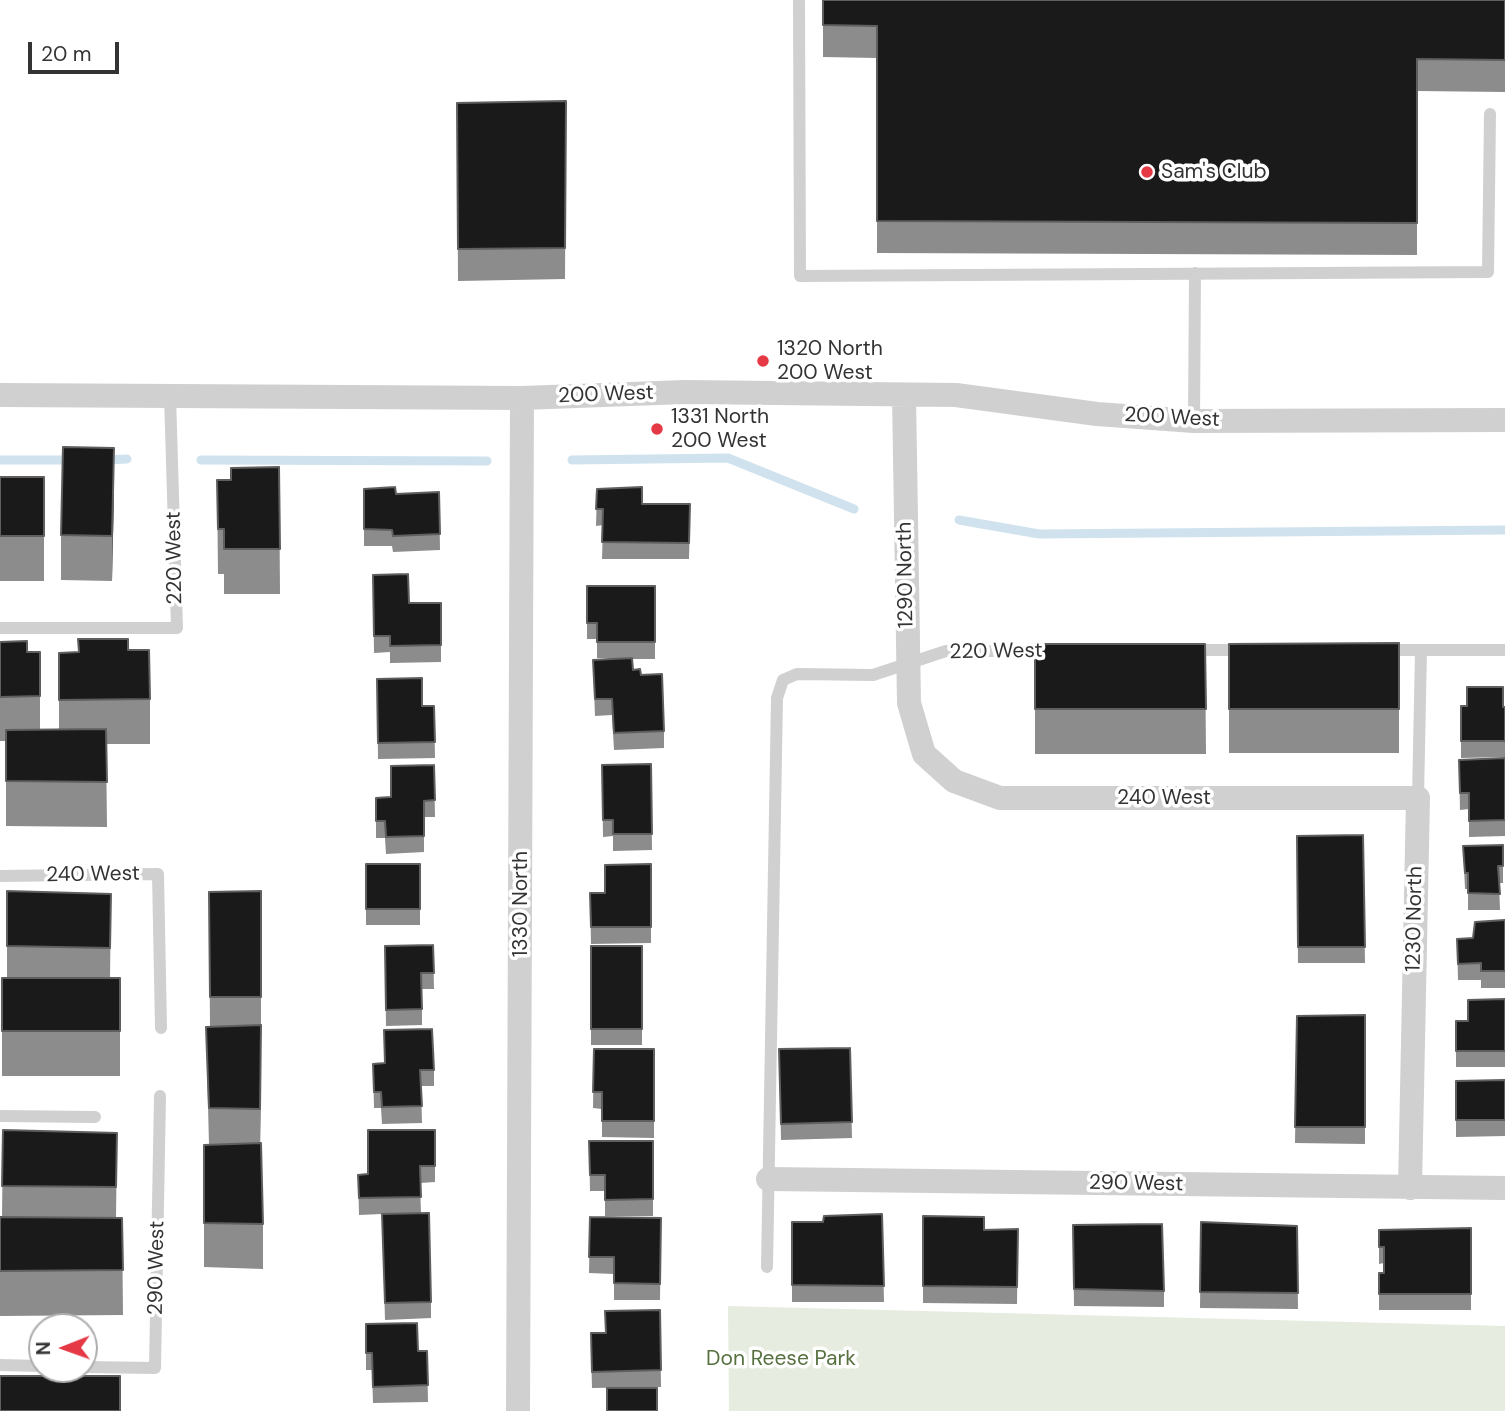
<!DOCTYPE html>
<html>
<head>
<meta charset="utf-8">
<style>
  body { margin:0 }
  #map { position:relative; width:1505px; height:1411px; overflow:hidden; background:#fff; font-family:"DM Sans",sans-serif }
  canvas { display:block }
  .north { position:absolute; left:28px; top:1313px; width:70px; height:70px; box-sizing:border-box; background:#fff; border:2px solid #adadad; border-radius:50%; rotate:269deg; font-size:19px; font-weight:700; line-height:28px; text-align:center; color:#333 }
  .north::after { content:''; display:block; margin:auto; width:24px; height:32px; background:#e63946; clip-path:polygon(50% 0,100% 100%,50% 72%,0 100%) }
  .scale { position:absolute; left:28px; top:42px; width:91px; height:32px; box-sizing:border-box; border:4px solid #333; border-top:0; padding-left:9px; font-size:21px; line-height:24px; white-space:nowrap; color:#333; -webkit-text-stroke:5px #fff; paint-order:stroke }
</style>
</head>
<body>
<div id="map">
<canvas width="1505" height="1411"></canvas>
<div class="north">N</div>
<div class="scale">20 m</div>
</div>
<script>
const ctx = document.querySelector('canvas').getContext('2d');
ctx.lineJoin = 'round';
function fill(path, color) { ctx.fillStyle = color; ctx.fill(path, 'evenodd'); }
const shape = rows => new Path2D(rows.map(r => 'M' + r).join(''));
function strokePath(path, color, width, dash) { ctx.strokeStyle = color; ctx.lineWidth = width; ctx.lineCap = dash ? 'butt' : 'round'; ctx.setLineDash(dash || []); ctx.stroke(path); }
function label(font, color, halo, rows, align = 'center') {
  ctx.font = font + ' "DM Sans",sans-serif'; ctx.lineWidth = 7; ctx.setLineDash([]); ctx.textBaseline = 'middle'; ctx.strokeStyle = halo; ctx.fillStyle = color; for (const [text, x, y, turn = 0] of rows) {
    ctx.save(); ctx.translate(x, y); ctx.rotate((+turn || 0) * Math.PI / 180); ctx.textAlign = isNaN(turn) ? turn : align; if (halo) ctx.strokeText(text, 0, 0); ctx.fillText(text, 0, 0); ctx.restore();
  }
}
const green = shape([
  [728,1306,1505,1326,1505,1411,729,1411]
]);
const stream = shape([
  [0,460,73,460],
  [104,460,127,459],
  [201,460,487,461],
  [572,460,728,458,854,509],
  [959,520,1039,534,1505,530]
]);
const lane = shape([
  [799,0,800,276,1488,272,1490,114],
  [1194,421,1195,273],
  [0,628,177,628,170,396],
  [1190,650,1246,650],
  [1383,650,1505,650],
  [1418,798,1421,650],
  [0,876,158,874,161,1028],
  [0,1116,95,1117],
  [767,1267,777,698,783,680,797,674,873,675,946,651,1050,651],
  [0,1365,42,1366],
  [84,1367,155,1368,160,1096]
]);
const street = shape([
  [0,395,522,398,685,392,956,395,1097,414,1194,421,1505,420],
  [904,395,909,703,924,754,954,781,1000,798,1418,798,1410,1188],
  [768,1179,1505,1188],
  [518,1411,522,398]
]);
const wall = shape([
  [823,0,1505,0,1505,92,1417,91,1417,255,877,253,877,58,823,57],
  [566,101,565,279,458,281,457,103],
  [279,467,280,594,224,594,224,574,218,574,217,480,231,480],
  [0,477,44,477,44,581,0,581],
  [364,489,396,494,439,492,440,550,393,552,392,546,364,546],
  [597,489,690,520,689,559,602,559,603,525,596,526],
  [114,492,112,581,61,580,61,535],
  [373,575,409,603,441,603,441,662,390,663,390,652,374,653],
  [587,586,655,586,655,659,632,659,633,670,641,675,664,731,664,748,614,750,612,715,595,716,593,660,621,659,597,658,597,639,587,639],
  [0,642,27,652,40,652,40,730,59,730,59,653,128,650,150,699,150,744,106,744,107,827,6,826,6,741,0,741],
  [1399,643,1399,753,1229,753,1229,644],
  [1035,644,1205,644,1206,754,1035,754],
  [377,679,422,706,434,706,435,758,378,759],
  [1461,706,1505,707,1505,757,1461,758],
  [1505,758,1505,836,1469,837,1469,809,1460,810,1459,760],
  [651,764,652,850,613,851,613,836,603,837,602,765],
  [434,765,435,817,424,817,424,852,386,854,385,838,376,838,376,798,391,797],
  [1363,835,1365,963,1298,963,1297,836],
  [1503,845,1503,883,1499,883,1500,910,1468,910,1468,889,1465,889,1463,846],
  [366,864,420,864,420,925,366,925],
  [651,864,651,943,591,944,590,893,605,893],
  [7,891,111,894,110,978,120,978,120,1076,2,1076,2,978,7,978],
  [261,891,261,1070,260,1143,263,1224,263,1269,204,1267,204,1145,209,1145,206,1027,210,1027,209,892],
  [1505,920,1505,988,1481,988,1481,980,1458,980,1457,939,1473,938],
  [433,945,434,989,422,989,422,1025,386,1026,385,946],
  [591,946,642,946,642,1045,591,1045],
  [1505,999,1505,1067,1456,1067,1456,1021,1468,1021],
  [1365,1015,1365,1144,1295,1143,1297,1016],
  [850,1048,852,1138,781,1140,779,1049],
  [594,1049,654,1049,654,1138,602,1137,602,1109,593,1108],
  [385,1063,434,1070,434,1086,421,1086,422,1123,382,1124,381,1108,374,1108,373,1064],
  [1505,1080,1505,1136,1456,1137,1456,1081],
  [3,1130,117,1133,116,1218,122,1218,123,1315,0,1316,0,1217,2,1217],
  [435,1130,435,1182,420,1183,421,1213,431,1302,431,1318,385,1320,382,1214,359,1215,358,1175,368,1174],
  [589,1141,653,1141,653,1216,605,1216,605,1191,590,1191],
  [882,1214,884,1302,792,1302,792,1222,823,1222],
  [923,1216,984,1230,1018,1229,1017,1304,923,1303],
  [590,1217,661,1218,660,1300,614,1300,614,1274,589,1273],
  [1201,1222,1297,1226,1298,1309,1200,1308],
  [1073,1225,1164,1291,1164,1307,1074,1306],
  [1471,1228,1471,1310,1379,1310,1379,1273,1384,1273,1384,1263,1379,1264,1379,1230],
  [660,1310,661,1387,592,1388,591,1349,605,1333,605,1311],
  [366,1324,418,1351,427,1351,428,1402,373,1403,372,1370,366,1370]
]);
const shadedWall = shape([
  [114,448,114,492,112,581,112,536],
  [261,1025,261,1070,260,1154,260,1109]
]);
const building = shape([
  [823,0,1505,0,1505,60,1417,59,1417,223,877,221,877,26,823,25,823,0],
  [566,101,565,248,458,249,457,103,566,101],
  [63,447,114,448,112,536,61,535,63,447],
  [279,467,280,549,224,549,224,529,218,529,217,480,231,480,231,468,279,467],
  [0,477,44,477,44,536,0,536,0,477],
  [395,487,396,494,439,492,440,534,393,536,392,530,364,529,364,489,395,487],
  [642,487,642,504,690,504,689,543,602,542,603,509,596,509,597,489,642,487],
  [408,574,409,603,441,603,441,645,390,646,390,636,374,636,373,575,408,574],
  [587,586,655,586,655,642,597,642,597,623,587,623,587,586],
  [78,639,128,639,128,650,149,650,150,699,59,700,59,653,79,652,78,639],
  [27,641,27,652,40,652,40,696,0,697,0,642,27,641],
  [1399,643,1399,709,1229,709,1229,644,1399,643],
  [1035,644,1205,644,1206,709,1035,709,1035,644],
  [632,658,633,670,640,669,641,675,662,674,664,731,614,733,612,699,595,699,593,660,632,658],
  [422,678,422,706,434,706,435,742,378,743,377,679,422,678],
  [1467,687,1503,687,1503,707,1505,707,1505,741,1461,741,1461,706,1467,706,1467,687],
  [106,729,107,782,6,781,6,730,106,729],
  [1505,758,1505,820,1469,821,1469,793,1460,793,1459,760,1505,758],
  [651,764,652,834,613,834,613,820,603,820,602,765,651,764],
  [434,765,435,800,424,801,424,836,386,837,385,821,376,821,376,798,391,797,391,766,434,765],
  [1363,835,1365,947,1298,947,1297,836,1363,835],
  [1503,845,1503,866,1498,866,1500,894,1468,893,1468,873,1465,873,1463,846,1503,845],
  [366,864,420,864,420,909,366,909,366,864],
  [651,864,651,927,591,927,590,893,605,893,605,865,651,864],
  [7,891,111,894,110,948,7,946,7,891],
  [261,891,261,997,210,997,209,892,261,891],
  [1505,920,1505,971,1481,971,1481,963,1458,964,1457,939,1473,938,1475,922,1505,920],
  [433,945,434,973,421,973,422,1009,386,1010,385,946,433,945],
  [591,946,642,946,642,1029,591,1029,591,946],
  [2,978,120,978,120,1031,2,1031,2,978],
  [1505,999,1505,1051,1456,1051,1456,1021,1468,1021,1468,1000,1505,999],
  [1365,1015,1365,1127,1295,1127,1297,1016,1365,1015],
  [261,1025,260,1109,209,1108,206,1027,261,1025],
  [432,1029,434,1070,420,1070,422,1106,382,1107,381,1092,374,1092,373,1064,385,1063,384,1030,432,1029],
  [850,1048,852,1122,781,1124,779,1049,850,1048],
  [594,1049,654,1049,654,1121,602,1121,602,1092,593,1092,594,1049],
  [1505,1080,1505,1120,1456,1120,1456,1081,1505,1080],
  [3,1130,117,1133,116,1187,2,1186,3,1130],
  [368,1130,435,1130,435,1166,420,1166,421,1197,359,1198,358,1175,368,1174,368,1130],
  [589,1141,653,1141,653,1199,605,1200,605,1175,590,1175,589,1141],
  [261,1143,263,1224,204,1223,204,1145,261,1143],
  [429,1213,431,1302,385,1303,382,1214,429,1213],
  [882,1214,884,1286,792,1285,792,1222,823,1222,824,1216,882,1214],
  [923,1216,984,1217,984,1230,1018,1229,1017,1287,923,1286,923,1216],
  [0,1217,122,1218,123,1270,0,1271,0,1217],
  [590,1217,661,1218,660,1284,614,1283,614,1257,589,1257,590,1217],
  [1201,1222,1297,1226,1298,1293,1200,1292,1201,1222],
  [1162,1224,1164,1291,1074,1289,1073,1225,1162,1224],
  [1471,1228,1471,1294,1379,1294,1379,1273,1384,1273,1384,1247,1379,1247,1379,1230,1471,1228],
  [660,1310,661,1370,592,1372,591,1333,606,1333,605,1311,660,1310],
  [417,1323,418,1351,427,1351,428,1385,373,1387,372,1353,366,1353,366,1324,417,1323],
  [0,1376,120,1376,120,1411,0,1411,0,1376],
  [607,1388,657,1388,657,1411,607,1411,607,1388]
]);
const markers = [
  [1147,172,7,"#e63946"],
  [763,361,7,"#e63946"],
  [657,429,7,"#e63946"]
];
const poiNames = [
  ["Sam's Club",1161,172],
  ["1320 North",777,349],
  ["200 West",777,373],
  ["1331 North",671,417],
  ["200 West",671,441]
];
const streetNames = [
  ["200 West",606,395,-2],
  ["200 West",1172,418,3],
  ["220 West",175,558,-91],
  ["1290 North",906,575,-91],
  ["220 West",996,652,-1],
  ["240 West",1164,798],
  ["240 West",93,875,-1],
  ["1330 North",521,904,-90],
  ["1230 North",1415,919,-89],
  ["290 West",1136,1184,1],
  ["290 West",157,1268,-89]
];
const parkNames = [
  ["Don Reese Park",781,1359]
];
fill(green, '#e6ecdf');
strokePath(stream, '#cfe2ee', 9);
strokePath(lane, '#d0d0d0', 12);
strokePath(street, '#d0d0d0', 24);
fill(wall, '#8c8c8c');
fill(shadedWall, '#5f5f5f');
fill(building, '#1a1a1a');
strokePath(building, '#5f5f5f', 2);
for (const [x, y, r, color] of markers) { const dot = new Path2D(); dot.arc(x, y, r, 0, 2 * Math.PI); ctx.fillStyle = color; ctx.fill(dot); strokePath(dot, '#fff', 2.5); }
label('21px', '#333', '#fff', poiNames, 'left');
label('21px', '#333', '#fff', streetNames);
label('21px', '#56703f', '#fff', parkNames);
</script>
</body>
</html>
